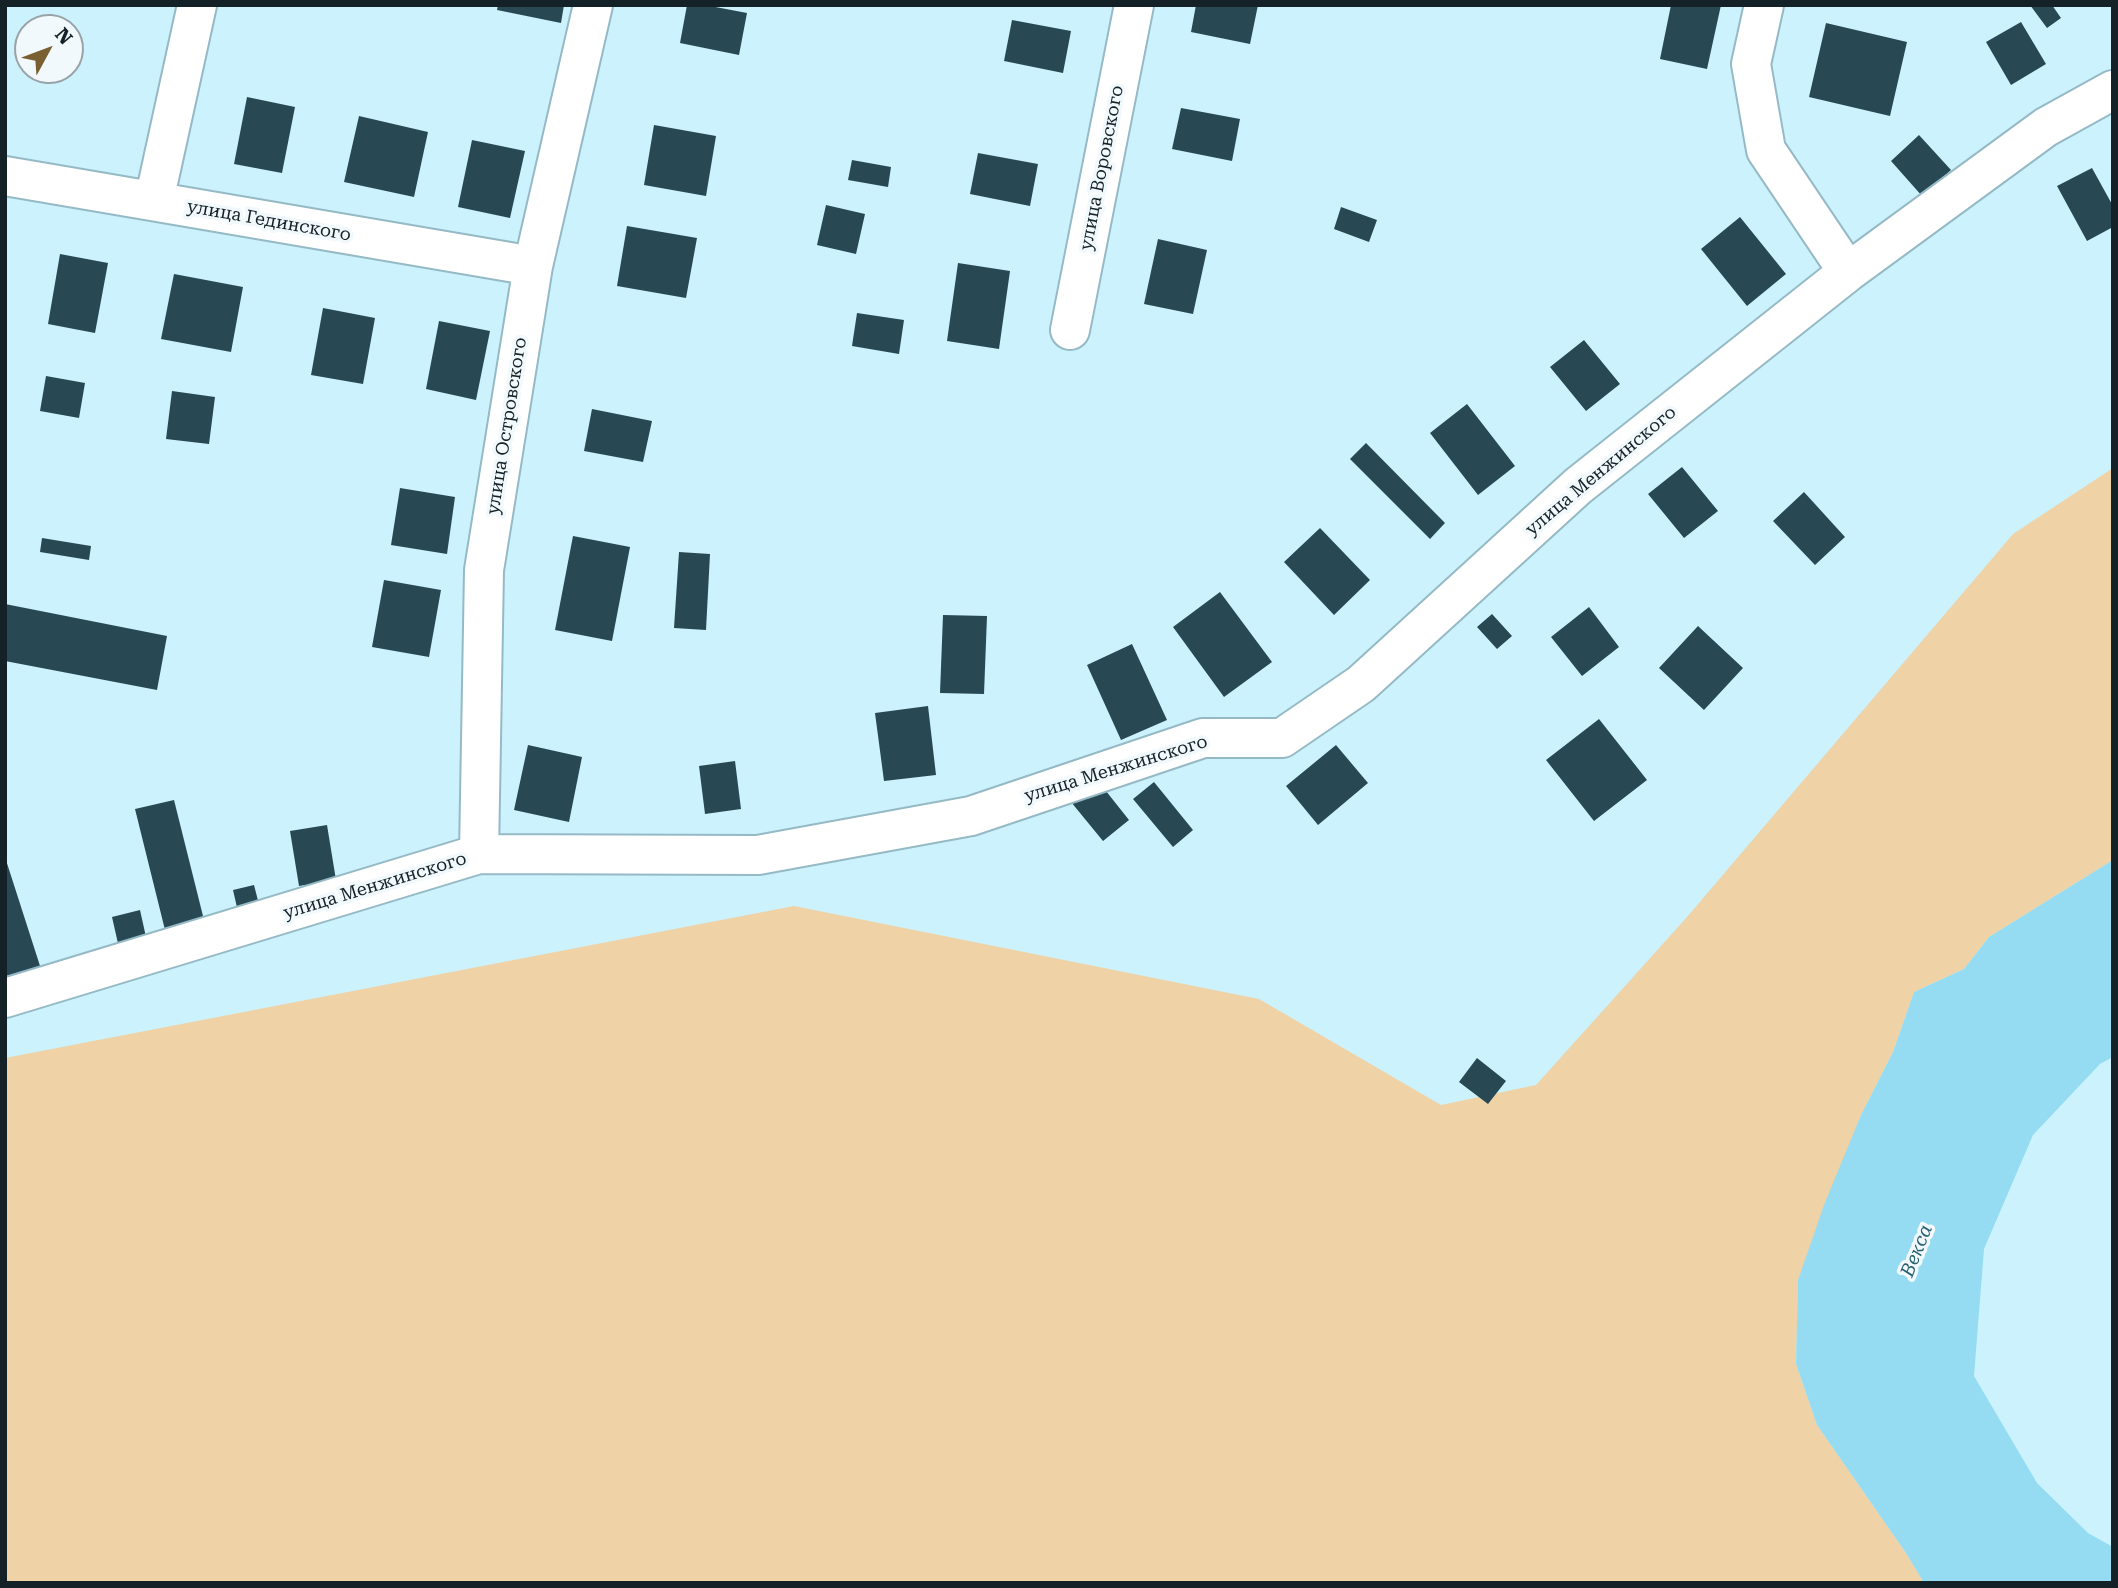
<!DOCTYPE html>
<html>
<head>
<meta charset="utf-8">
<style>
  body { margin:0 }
  #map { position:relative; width:2118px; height:1588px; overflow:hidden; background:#ccf2fe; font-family:"Roboto Serif",serif }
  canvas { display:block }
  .frame { position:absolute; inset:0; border:7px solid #142227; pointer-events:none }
  .north { position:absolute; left:14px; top:14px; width:70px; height:70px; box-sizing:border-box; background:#f2f9fc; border:2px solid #99a3a7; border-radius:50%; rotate:49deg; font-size:19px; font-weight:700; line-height:28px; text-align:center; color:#142227 }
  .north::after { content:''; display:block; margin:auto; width:24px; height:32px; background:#7a5f31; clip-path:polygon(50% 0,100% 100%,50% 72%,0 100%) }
</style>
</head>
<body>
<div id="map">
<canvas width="2118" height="1588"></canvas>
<div class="frame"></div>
<div class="north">N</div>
</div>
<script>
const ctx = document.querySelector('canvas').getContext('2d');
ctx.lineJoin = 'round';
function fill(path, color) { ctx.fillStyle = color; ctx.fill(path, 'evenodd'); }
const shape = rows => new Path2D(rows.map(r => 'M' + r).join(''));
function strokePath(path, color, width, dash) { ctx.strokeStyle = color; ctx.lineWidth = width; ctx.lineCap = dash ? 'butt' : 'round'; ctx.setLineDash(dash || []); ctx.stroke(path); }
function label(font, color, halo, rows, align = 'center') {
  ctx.font = font + ' "Roboto Serif",serif'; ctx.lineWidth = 7; ctx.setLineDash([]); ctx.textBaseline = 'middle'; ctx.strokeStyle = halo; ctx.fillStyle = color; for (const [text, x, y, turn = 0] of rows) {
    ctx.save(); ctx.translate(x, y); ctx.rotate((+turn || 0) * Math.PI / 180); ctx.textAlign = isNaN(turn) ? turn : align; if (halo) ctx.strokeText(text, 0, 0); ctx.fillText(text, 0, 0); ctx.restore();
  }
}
const green = shape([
  [2113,468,2113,860,1989,937,1964,969,1914,992,1893,1052,1861,1115,1798,1280,1796,1364,1817,1425,1906,1553,1924,1583,5,1583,5,1058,794,906,1259,999,1441,1105,1536,1085,1687,917,2013,534]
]);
const water = shape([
  [2113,860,2113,1057,2100,1064,2033,1135,1984,1249,1974,1376,2037,1483,2088,1533,2113,1547,2113,1583,1924,1583,1906,1553,1817,1425,1796,1364,1798,1280,1824,1205,1861,1115,1893,1052,1914,992,1964,969,1989,937]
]);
const building = shape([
  [498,5,564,5,561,23,497,10],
  [687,5,705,5,747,13,739,55,680,43],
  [1196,5,1258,5,1250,44,1191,32],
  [1671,5,1721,5,1707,69,1660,59],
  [2030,5,2052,5,2061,18,2047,28],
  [1012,20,1071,31,1063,73,1004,61],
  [2021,22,2046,64,2011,85,1986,42],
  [1826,23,1907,42,1890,116,1809,97],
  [247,97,295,107,282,173,234,164],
  [1181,108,1240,119,1232,161,1172,149],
  [359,116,428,132,414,197,344,182],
  [654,125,716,136,706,196,644,185],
  [1919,135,1951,170,1922,196,1891,161],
  [472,140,525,151,510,218,458,207],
  [978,153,1038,164,1030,206,970,194],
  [852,160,891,167,888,187,848,180],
  [2092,168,2113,206,2113,227,2087,241,2057,186],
  [826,205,865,214,856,254,817,245],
  [1341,207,1377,220,1369,242,1334,229],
  [1740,217,1786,274,1747,306,1701,249],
  [627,226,697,238,686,298,617,286],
  [1158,239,1207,250,1193,314,1144,304],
  [60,254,108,263,95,333,48,324],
  [958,263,1010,271,999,349,947,341],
  [174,274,243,287,231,352,161,339],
  [323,308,375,318,363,384,311,375],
  [857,313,904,320,899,354,852,346],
  [439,321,490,331,476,400,426,389],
  [1584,340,1620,384,1586,411,1550,367],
  [46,376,85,383,79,418,40,411],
  [172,391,215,397,209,444,166,439],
  [1467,404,1515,466,1478,495,1430,433],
  [592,409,652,421,643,462,584,451],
  [1366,443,1445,523,1430,539,1350,459],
  [1682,467,1718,511,1684,538,1648,494],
  [400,488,455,497,447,554,391,545],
  [1804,492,1845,537,1815,565,1773,521],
  [1320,528,1370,580,1334,615,1284,562],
  [573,536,630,547,612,641,555,630],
  [42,538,91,546,89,560,40,552],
  [679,552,710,554,706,630,674,628],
  [384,580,441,590,429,657,372,647],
  [1220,592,1272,662,1224,697,1173,627],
  [5,604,167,636,157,690,5,661],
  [1589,607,1619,647,1582,676,1551,637],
  [1492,614,1512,636,1497,649,1477,627],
  [943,615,987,616,984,694,940,693],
  [1698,626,1743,668,1704,710,1659,668],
  [1132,644,1167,720,1121,740,1087,665],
  [928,706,936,775,884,781,875,713],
  [1599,719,1647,780,1594,821,1546,760],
  [528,745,582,757,569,822,514,810],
  [1336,745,1368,783,1318,825,1286,786],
  [735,761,741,809,705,814,699,766],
  [1098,781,1129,820,1103,841,1071,802],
  [1154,782,1193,830,1173,847,1133,799],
  [174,800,205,924,166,934,135,809],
  [327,825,336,880,299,886,290,831],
  [5,857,41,969,5,980],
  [254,885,263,920,241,925,233,890],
  [140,910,150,955,122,961,112,917],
  [1477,1058,1506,1081,1488,1104,1459,1082]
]);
const minor = shape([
  [1764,5,1751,64,1766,150,1848,272],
  [5,176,533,266],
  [154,201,197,5],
  [1070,330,1134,5],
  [479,854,484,570,533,266,593,5],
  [5,998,479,854,758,855,971,816,1203,738,1282,738,1361,684,1578,486,1848,272,2046,127,2113,90]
]);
const streetNames = [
  ["улица Воровского",1102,168,-79],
  ["улица Гединского",269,221,10],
  ["улица Островского",507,426,-81],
  ["улица Менжинского",1601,471,-40],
  ["улица Менжинского",1116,769,-17],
  ["улица Менжинского",375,886,-17]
];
const waterNames = [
  ["Векса",1917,1251,-68]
];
fill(green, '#efd2a5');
fill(water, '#95dcf2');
fill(building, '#284953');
strokePath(minor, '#95bac5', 42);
strokePath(minor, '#fff', 38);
label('18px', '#142227', '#f2f9fc', streetNames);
label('italic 19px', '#276070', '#f2f9fc', waterNames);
</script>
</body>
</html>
